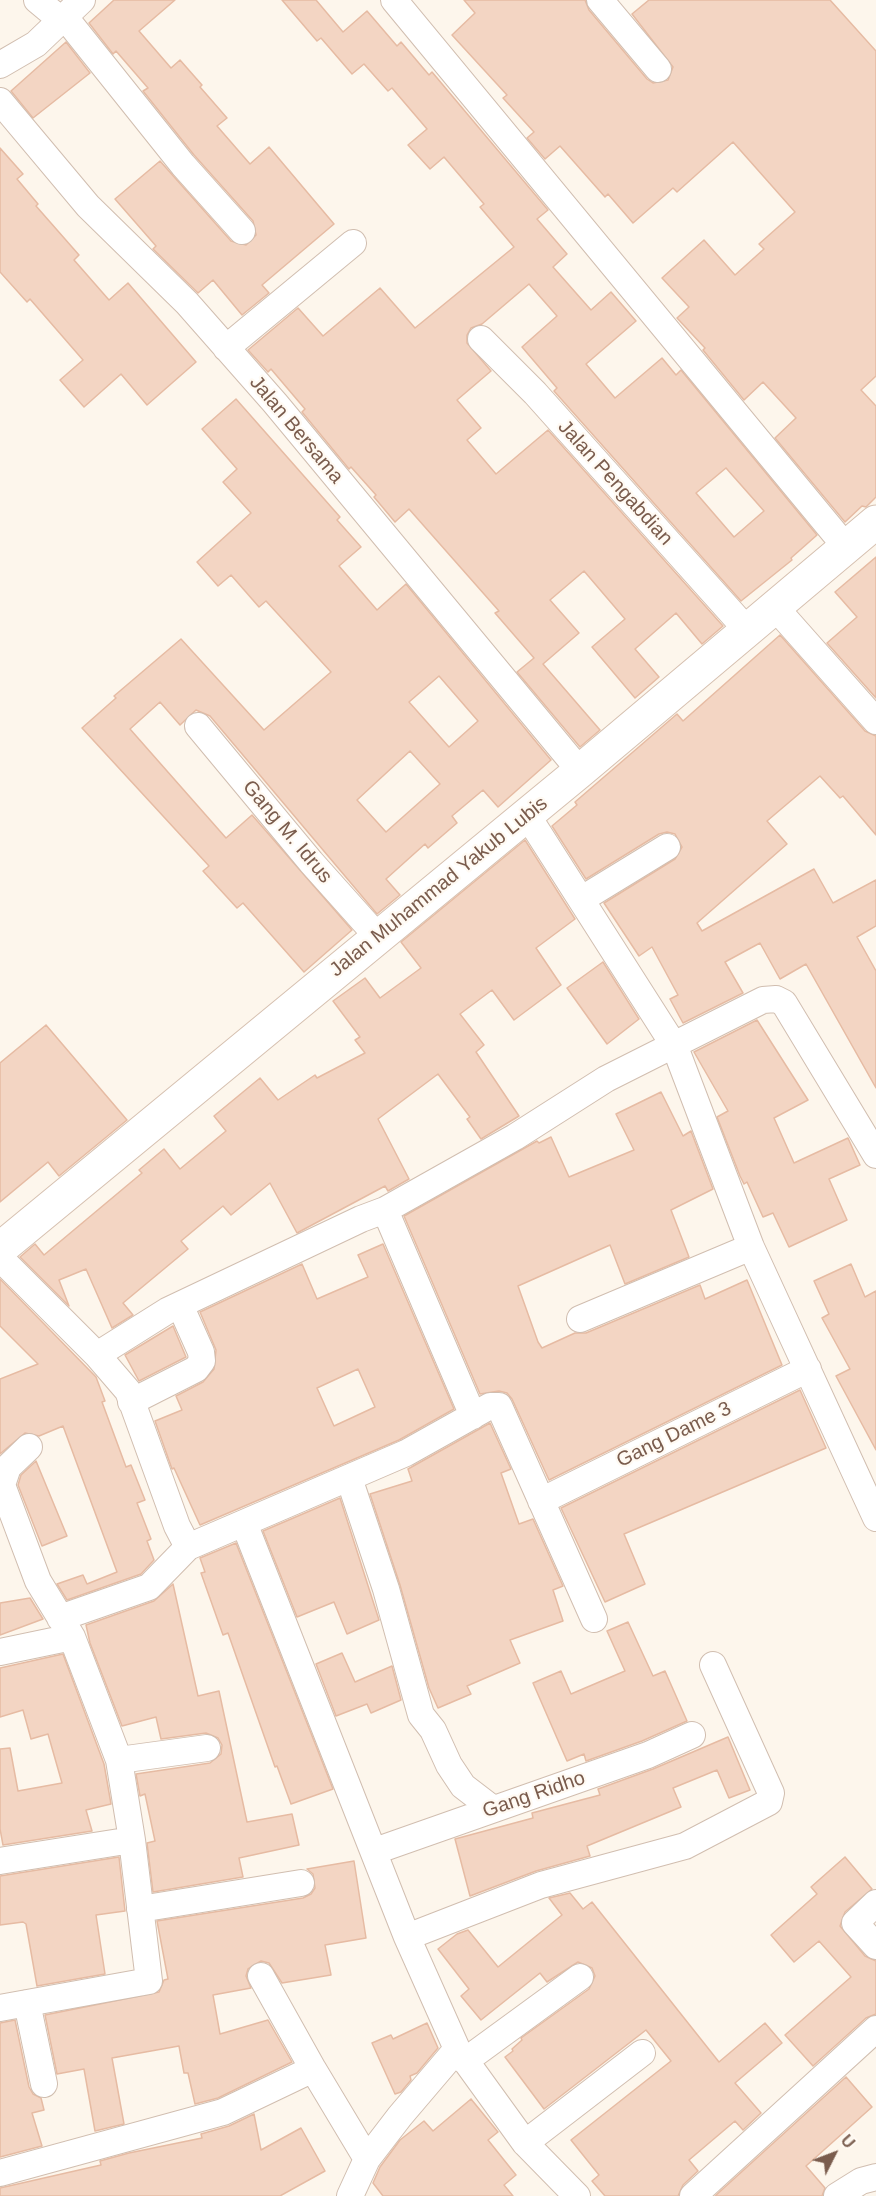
<!DOCTYPE html>
<html>
<head>
<meta charset="utf-8">
<style>
  body { margin:0 }
  #map { position:relative; width:876px; height:2196px; overflow:hidden; background:#fdf6ec; font-family:Arial,sans-serif }
  canvas { display:block }
  .north { position:absolute; left:804px; top:2124px; width:60px; height:60px; -webkit-text-stroke:4px #fffaf3; paint-order:stroke; rotate:48deg; font-size:16px; font-weight:700; line-height:24px; text-align:center; color:#7a5c4d }
  .north::after { content:''; display:block; margin:auto; width:21px; height:27px; background:#7a5c4d; clip-path:polygon(50% 0,100% 100%,50% 72%,0 100%) }
</style>
</head>
<body>
<div id="map">
<canvas width="876" height="2196"></canvas>
<div class="north">U</div>
</div>
<script>
const ctx = document.querySelector('canvas').getContext('2d');
ctx.lineJoin = 'round';
function fill(path, color) { ctx.fillStyle = color; ctx.fill(path, 'evenodd'); }
const shape = rows => new Path2D(rows.map(r => 'M' + r).join(''));
function strokePath(path, color, width, dash) { ctx.strokeStyle = color; ctx.lineWidth = width; ctx.lineCap = dash ? 'butt' : 'round'; ctx.setLineDash(dash || []); ctx.stroke(path); }
function label(font, color, halo, rows, align = 'center') {
  ctx.font = font + ' Arial,sans-serif'; ctx.lineWidth = 4.5; ctx.setLineDash([]); ctx.textBaseline = 'middle'; ctx.strokeStyle = halo; ctx.fillStyle = color; for (const [text, x, y, turn = 0] of rows) {
    ctx.save(); ctx.translate(x, y); ctx.rotate((+turn || 0) * Math.PI / 180); ctx.textAlign = isNaN(turn) ? turn : align; if (halo) ctx.strokeText(text, 0, 0); ctx.fillText(text, 0, 0); ctx.restore();
  }
}
const building = shape([
  [114,0,175,0,139,31,171,68,180,60,202,85,200,87,227,118,217,126,250,164,269,147,334,224,262,285,269,293,242,315,213,280,198,293,153,249,156,246,115,199,160,161,231,241,246,245,256,235,253,221,194,155,143,91,148,88,116,51,113,54,89,23,114,0],
  [282,0,316,0,343,32,367,11,397,46,401,42,429,75,432,72,548,210,537,219,567,254,553,267,591,310,611,292,636,321,586,364,615,398,662,358,676,375,681,370,817,535,791,558,792,560,741,601,554,391,557,388,522,347,557,316,529,284,482,324,471,328,467,335,467,343,491,371,457,400,481,428,467,440,496,474,548,430,723,626,702,644,676,613,635,649,659,677,635,698,592,647,625,619,584,571,550,600,579,633,543,664,600,730,580,747,517,672,534,658,495,613,499,611,409,509,395,522,374,497,376,495,351,467,349,469,302,412,305,409,271,369,268,372,248,350,298,308,323,336,380,288,415,328,514,247,480,207,484,204,444,157,430,169,408,145,427,129,392,88,388,91,364,64,352,74,321,38,317,41,282,0],
  [726,468,764,511,734,537,696,493,726,468],
  [464,0,585,0,589,10,647,79,653,83,668,80,673,67,632,14,649,0,830,0,876,51,876,376,861,390,876,406,876,497,866,507,862,506,845,522,775,438,796,418,763,382,744,400,703,350,705,348,677,318,689,307,662,278,704,240,735,275,764,249,759,244,795,212,733,142,677,192,673,188,633,223,608,194,605,197,560,146,545,159,527,138,534,132,503,98,507,95,452,35,475,13,464,0],
  [66,42,90,73,33,118,11,91,66,42],
  [0,148,23,174,17,179,38,204,36,206,79,255,74,260,109,300,128,283,196,362,147,405,121,374,84,407,60,380,83,360,30,299,27,302,0,272,0,148],
  [236,399,340,517,337,520,361,547,339,566,377,610,406,584,551,760,498,807,483,790,452,816,457,823,428,848,425,844,386,879,400,895,377,914,210,716,196,710,180,725,160,702,130,729,226,838,252,815,352,930,304,972,243,903,237,908,203,871,209,866,82,728,116,698,114,696,181,639,264,730,331,672,266,601,259,607,231,575,218,586,197,562,251,513,223,482,237,469,202,429,236,399],
  [439,676,478,721,449,747,409,702,439,676],
  [410,751,440,784,386,832,357,800,410,751],
  [876,557,876,698,827,643,857,617,835,592,876,557],
  [780,635,865,731,876,736,876,835,843,796,840,798,820,776,767,821,787,844,697,923,702,931,814,869,833,903,876,880,876,926,857,937,876,971,876,1088,806,964,780,979,760,943,725,962,743,993,683,1023,670,999,678,995,652,947,639,956,604,903,675,859,682,847,675,834,667,832,659,834,586,879,552,826,577,805,575,802,677,714,683,721,780,635],
  [525,840,575,919,536,948,561,985,514,1020,492,990,460,1014,484,1045,476,1052,519,1116,481,1139,467,1119,470,1117,438,1074,378,1119,409,1179,388,1191,385,1186,297,1233,270,1183,231,1215,223,1206,181,1241,188,1249,123,1303,133,1315,112,1328,86,1269,59,1280,69,1306,20,1257,35,1244,44,1255,142,1173,139,1170,164,1149,180,1169,226,1131,214,1116,260,1078,278,1100,315,1075,317,1078,365,1053,355,1040,360,1037,333,1001,365,978,380,998,421,968,401,942,525,840],
  [603,962,639,1019,607,1044,567,988,603,962],
  [757,1020,808,1100,774,1118,794,1163,848,1138,860,1165,829,1179,847,1220,789,1247,773,1213,763,1217,747,1182,744,1184,740,1176,717,1117,728,1111,694,1052,757,1020],
  [46,1025,127,1120,59,1176,48,1162,0,1202,0,1063,46,1025],
  [661,1092,683,1136,691,1131,713,1189,671,1210,689,1257,625,1284,610,1245,518,1286,538,1342,542,1348,575,1333,586,1333,700,1285,705,1299,747,1280,782,1365,549,1480,512,1399,507,1393,499,1391,480,1394,404,1216,537,1141,539,1143,551,1137,569,1177,634,1150,616,1114,661,1092],
  [383,1244,454,1409,399,1440,200,1525,174,1468,172,1469,155,1421,182,1410,176,1396,203,1382,214,1369,216,1350,200,1312,302,1264,317,1299,368,1277,358,1255,383,1244],
  [358,1369,375,1407,334,1426,317,1388,358,1369],
  [851,1264,865,1297,876,1291,876,1450,836,1376,850,1369,822,1318,829,1314,814,1281,851,1264],
  [0,1279,96,1377,105,1401,102,1402,126,1467,131,1465,145,1500,137,1503,151,1539,147,1541,154,1560,141,1574,67,1600,57,1584,83,1575,87,1584,117,1572,63,1426,39,1436,25,1433,0,1454,0,1379,38,1364,0,1326,0,1279],
  [173,1326,186,1357,139,1381,125,1355,173,1326],
  [800,1390,826,1448,624,1534,645,1584,605,1602,561,1508,800,1390],
  [490,1423,511,1469,501,1473,519,1524,533,1519,563,1586,553,1590,563,1621,510,1640,520,1663,467,1686,471,1694,438,1708,429,1688,400,1585,370,1494,412,1481,408,1469,490,1423],
  [36,1461,67,1536,42,1546,18,1485,21,1475,36,1461],
  [340,1498,379,1620,347,1634,334,1602,297,1617,263,1531,340,1498],
  [236,1543,333,1789,291,1804,277,1766,275,1767,228,1633,223,1635,201,1573,205,1572,200,1558,236,1543],
  [173,1584,198,1696,219,1691,247,1822,292,1814,299,1845,239,1858,243,1877,153,1892,147,1843,155,1841,145,1794,140,1796,136,1774,210,1763,221,1754,222,1745,218,1738,206,1733,161,1739,156,1717,122,1726,90,1643,86,1625,154,1601,173,1584],
  [30,1598,43,1619,0,1635,0,1603,30,1598],
  [628,1622,653,1676,665,1671,687,1721,642,1741,586,1761,584,1754,567,1761,533,1683,561,1671,571,1694,625,1671,607,1631,628,1622],
  [342,1653,355,1682,392,1666,401,1700,371,1713,367,1704,336,1716,316,1664,342,1653],
  [63,1654,104,1764,111,1804,86,1810,92,1831,3,1845,0,1829,0,1749,10,1748,18,1791,62,1783,48,1734,31,1739,23,1710,0,1717,0,1668,63,1654],
  [728,1737,750,1790,729,1798,717,1770,673,1788,681,1807,587,1846,590,1856,536,1871,470,1896,455,1839,533,1818,532,1813,600,1795,598,1789,653,1769,728,1737],
  [119,1857,125,1911,96,1915,105,1974,37,1986,26,1924,23,1922,0,1925,0,1876,119,1857],
  [845,1857,872,1889,845,1912,840,1926,865,1956,876,1961,876,2014,866,2018,813,2066,785,2035,851,1977,819,1941,794,1962,771,1935,817,1894,811,1887,845,1857],
  [354,1861,366,1938,325,1945,331,1975,282,1983,269,1963,261,1961,248,1969,246,1976,251,1988,213,1995,220,2034,268,2020,292,2062,218,2098,195,2104,188,2073,184,2073,179,2046,112,2058,124,2124,95,2131,84,2069,57,2074,45,2015,159,1992,164,1980,168,1979,157,1921,303,1898,311,1894,315,1888,313,1874,307,1869,354,1861],
  [570,1893,583,1909,592,1902,719,2062,765,2023,782,2043,735,2083,761,2113,743,2130,735,2121,689,2160,698,2171,683,2185,678,2196,605,2196,592,2181,599,2175,571,2140,671,2061,646,2030,544,2109,505,2057,513,2051,512,2049,522,2040,521,2038,589,1989,595,1976,592,1968,578,1962,547,1982,540,1973,481,2020,461,1996,469,1989,438,1949,457,1934,468,1930,498,1967,562,1915,549,1898,570,1893],
  [15,2020,29,2087,33,2094,41,2098,44,2110,32,2113,42,2146,0,2157,0,2023,15,2020],
  [427,2023,438,2048,417,2073,410,2076,411,2080,401,2092,395,2094,372,2043,391,2035,393,2039,427,2023],
  [846,2077,872,2107,806,2166,825,2188,822,2196,715,2196,846,2077],
  [471,2099,498,2132,488,2140,516,2175,504,2185,513,2196,383,2196,373,2183,380,2167,400,2140,424,2121,433,2131,471,2099],
  [254,2114,261,2150,301,2128,325,2171,280,2196,0,2196,0,2188,101,2165,100,2161,129,2153,202,2138,201,2134,229,2126,254,2114]
]);
const street = shape([
  [37,0,61,20],
  [394,0,846,547],
  [600,0,658,69],
  [64,16,183,165,242,231],
  [0,65,36,44,82,0],
  [0,101,88,206,187,303,275,403,580,771],
  [481,339,535,393,747,630],
  [226,348,353,243],
  [774,606,876,721],
  [198,726,311,862,378,937],
  [527,815,675,1047,751,1247,876,1518],
  [582,899,667,847],
  [385,1210,473,1416],
  [0,1258,97,1355,128,1391,177,1526,188,1547],
  [580,1319,751,1247],
  [97,1355,167,1311,361,1219,385,1210,515,1137,606,1079,763,1000,776,999,784,1003,876,1155],
  [131,1402,196,1369,202,1361,201,1352,180,1305],
  [349,1478,386,1589,421,1715,433,1730,449,1765,463,1786,493,1809],
  [541,1501,808,1369],
  [244,1523,407,1937,457,2049],
  [60,1618,149,1587,188,1547,406,1453,490,1406,499,1406,594,1619],
  [0,1652,72,1637],
  [119,1760,207,1748],
  [375,1851,648,1755,692,1735],
  [0,1861,132,1840],
  [876,1903,855,1923,876,1946],
  [140,1909,301,1883],
  [407,1937,541,1885,685,1846,769,1802,771,1793,713,1665],
  [261,1976,313,2069],
  [27,2003,44,2084],
  [0,2008,149,1981,132,1840,119,1760,72,1637,38,1581,2,1485,8,1467,29,1447],
  [465,2061,580,1977],
  [525,2143,642,2053],
  [0,2173,223,2112,313,2069,367,2159],
  [350,2196,367,2159,400,2116,457,2049,525,2143,577,2196],
  [693,2196,876,2029],
  [837,2196,861,2181,876,2177]
]);
const secondary = shape([
  [0,1249,580,771,876,522]
]);
const streetNames = [
  ["Jalan Bersama",296,430,50],
  ["Jalan Pengabdian",615,483,48],
  ["Gang M. Idrus",287,832,50],
  ["Jalan Muhammad Yakub Lubis",439,887,-39],
  ["Gang Dame 3",674,1435,-26],
  ["Gang Ridho",534,1795,-19]
];
fill(building, '#f3d5c3');
strokePath(building, '#e6bba3', 1.5);
strokePath(street, '#d1beb0', 28);
strokePath(secondary, '#d6c0b0', 35);
strokePath(street, '#fff', 26);
strokePath(secondary, '#fff', 33);
label('20px', '#7a5c4d', '#fffaf3', streetNames);
</script>
</body>
</html>
